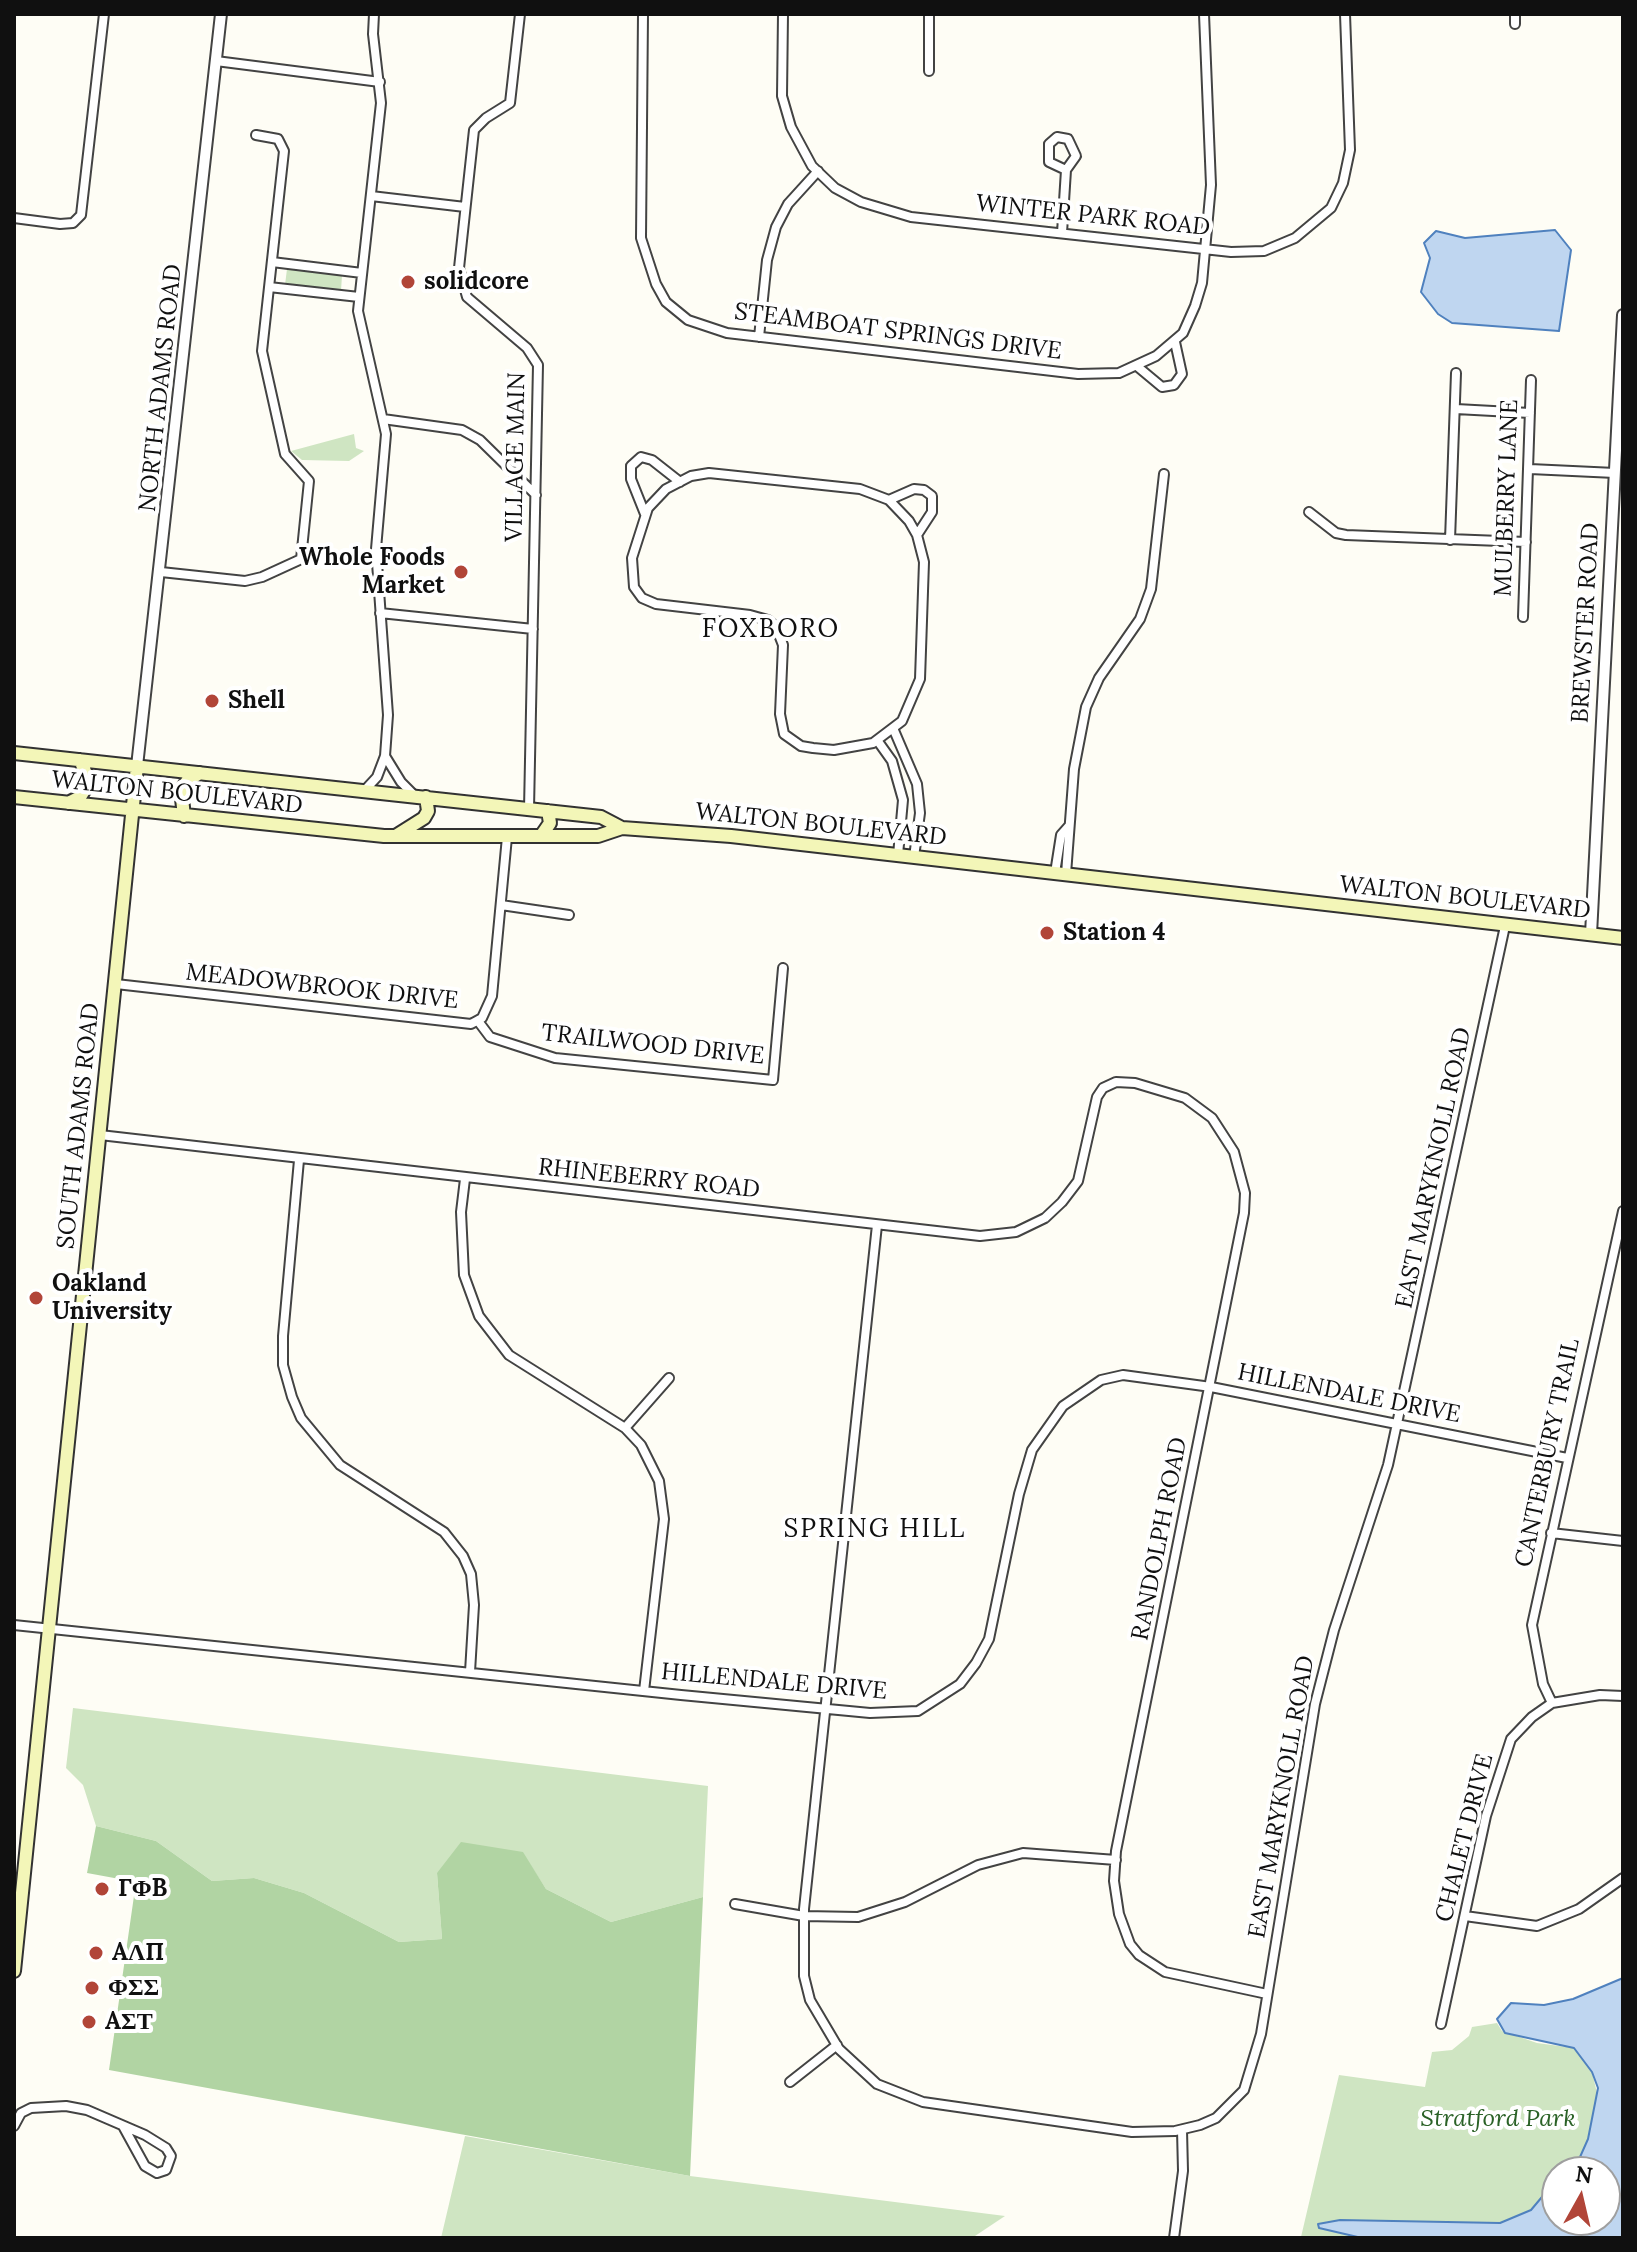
<!DOCTYPE html>
<html>
<head>
<meta charset="utf-8">
<style>
  body { margin:0 }
  #map { position:relative; width:1637px; height:2252px; overflow:hidden; background:#fefdf5; font-family:Lora,serif }
  canvas { display:block }
  .frame { position:absolute; inset:0; border:16px solid #101010; pointer-events:none }
  .north { position:absolute; left:1541px; top:2156px; width:80px; height:80px; box-sizing:border-box; background:#fff; border:2px solid #9f9f9f; border-radius:50%; rotate:8deg; font-size:22px; font-weight:700; line-height:32px; text-align:center; color:#101010 }
  .north::after { content:''; display:block; margin:auto; width:28px; height:36px; background:#b14538; clip-path:polygon(50% 0,100% 100%,50% 72%,0 100%) }
</style>
</head>
<body>
<div id="map">
<canvas width="1637" height="2252"></canvas>
<div class="frame"></div>
<div class="north">N</div>
</div>
<script>
const ctx = document.querySelector('canvas').getContext('2d');
ctx.lineJoin = 'round';
function fill(path, color) { ctx.fillStyle = color; ctx.fill(path, 'evenodd'); }
const shape = rows => new Path2D(rows.map(r => 'M' + r).join(''));
function strokePath(path, color, width, dash) { ctx.strokeStyle = color; ctx.lineWidth = width; ctx.lineCap = dash ? 'butt' : 'round'; ctx.setLineDash(dash || []); ctx.stroke(path); }
function label(font, color, halo, rows, align = 'center') {
  ctx.font = font + ' Lora,serif'; ctx.lineWidth = 8; ctx.setLineDash([]); ctx.textBaseline = 'middle'; ctx.strokeStyle = halo; ctx.fillStyle = color; for (const [text, x, y, turn = 0] of rows) {
    ctx.save(); ctx.translate(x, y); ctx.rotate((+turn || 0) * Math.PI / 180); ctx.textAlign = isNaN(turn) ? turn : align; if (halo) ctx.strokeText(text, 0, 0); ctx.fillText(text, 0, 0); ctx.restore();
  }
}
const green = shape([
  [287,269,342,275,341,291,285,285],
  [354,434,356,448,364,451,349,461,302,460,291,451],
  [73,1708,708,1786,703,1897,611,1922,546,1889,522,1852,437,1873,442,1939,399,1942,304,1893,254,1878,212,1881,156,1841,96,1826,83,1785,66,1768],
  [1497,2023,1502,2031,1537,2043,1574,2048,1592,2072,1597,2093,1586,2146,1576,2166,1567,2172,1557,2172,1557,2179,1531,2210,1500,2223,1358,2220,1318,2224,1321,2229,1362,2238,1301,2237,1339,2075,1425,2087,1432,2052,1452,2050,1469,2036,1472,2027],
  [465,2136,690,2176,1005,2216,972,2238,441,2238]
]);
const forest = shape([
  [96,1826,156,1841,212,1881,254,1878,304,1893,399,1942,442,1939,437,1873,461,1842,523,1852,546,1889,611,1922,703,1897,690,2176,109,2070,136,1882,87,1873]
]);
const water = shape([
  [1555,230,1571,250,1559,331,1452,323,1438,314,1421,292,1430,258,1424,243,1436,231,1465,238,1555,230],
  [1623,1978,1623,2238,1362,2238,1319,2228,1318,2224,1340,2220,1500,2223,1531,2210,1557,2179,1557,2220,1605,2220,1605,2172,1567,2172,1576,2166,1588,2139,1598,2088,1592,2072,1574,2048,1505,2033,1497,2019,1511,2003,1544,2005,1573,1999,1623,1978]
]);
const minor = shape([
  [520,14,510,103,486,118,474,130,459,268,467,297,527,348,538,365,529,809],
  [643,14,641,238,656,284,666,302,688,320,727,333,1078,374,1119,373,1156,356,1183,333,1195,306,1202,283,1211,185,1204,14],
  [783,14,782,96,791,127,812,166,835,188,861,202,911,217,1231,252,1264,251,1295,238,1331,208,1343,183,1350,150,1345,14],
  [929,14,929,71],
  [1515,24,1515,14],
  [216,61,380,82],
  [256,135,278,139,284,151,262,351,285,454,309,481,301,559],
  [371,196,465,207],
  [14,218,60,224,73,223,81,215,104,14],
  [1062,233,1066,170,1076,156,1068,139,1057,137,1049,144,1049,162,1066,170],
  [272,262,362,273],
  [269,287,359,297],
  [759,337,767,260,776,227,788,204,818,171],
  [1138,367,1162,387,1174,385,1182,374,1175,342],
  [1456,409,1530,413],
  [383,419,462,430,480,440,536,495],
  [1530,469,1615,473],
  [709,473,860,489,889,500,909,521,917,535,924,562,920,679,902,721,873,743,834,750,813,748,801,746,784,734,780,714,783,645,776,627,768,620,750,615,656,604,642,598,634,587,632,558,648,508,666,489,691,476,709,473],
  [889,500,914,489,924,490,932,496,932,512,917,535],
  [1309,512,1336,533,1346,535,1526,542],
  [645,514,631,479,631,466,641,457,652,460,680,482],
  [1450,540,1456,373],
  [161,572,245,581,262,577,310,555,376,560],
  [380,613,533,629],
  [1523,617,1531,380],
  [893,728,917,784,920,813,914,857],
  [877,740,892,761,903,800,898,855],
  [385,756,401,782,415,796],
  [364,791,377,777,385,756,388,715,376,549,386,434,358,311,381,103,373,34,374,14],
  [1055,873,1061,835,1069,826],
  [1066,874,1074,769,1086,707,1099,678,1140,619,1151,589,1164,474],
  [501,905,569,915],
  [116,984,471,1024,482,1018,492,996,507,837],
  [478,1021,490,1037,555,1058,773,1080,783,968],
  [100,1135,980,1236,1016,1232,1045,1218,1062,1202,1078,1181,1097,1097,1103,1088,1116,1082,1135,1083,1185,1098,1212,1118,1234,1152,1245,1193,1244,1213,1116,1851,1114,1881,1119,1914,1130,1944,1139,1955,1165,1972,1267,1994],
  [299,1160,283,1336,283,1365,292,1397,301,1418,340,1465,444,1532,463,1556,471,1574,474,1605,470,1672],
  [465,1179,461,1212,464,1275,479,1316,509,1355,625,1428,641,1445,659,1481,664,1519,644,1691],
  [877,1225,804,1909,804,1976,810,2000,839,2049,877,2084,923,2102,1132,2132,1175,2131,1200,2125,1216,2118,1244,2090,1261,2034,1315,1704,1334,1630,1388,1465,1505,926],
  [625,1428,669,1378],
  [1551,1533,1623,1541],
  [14,1625,681,1695,870,1713,918,1711,960,1684,976,1663,989,1639,1019,1494,1032,1450,1063,1406,1101,1380,1123,1375,1211,1387,1567,1458],
  [1552,1703,1543,1684,1532,1625,1623,1211],
  [735,1904,804,1916,858,1917,905,1902,978,1865,1023,1853,1116,1860],
  [1465,1916,1537,1926,1579,1909,1623,1878],
  [1441,2024,1486,1816,1511,1739,1532,1717,1552,1703,1600,1695,1623,1696],
  [790,2082,837,2045],
  [14,2126,21,2113,31,2108,66,2106,87,2110,145,2135,166,2148,171,2156,166,2170,157,2173,145,2166,123,2126],
  [1174,2238,1183,2171,1182,2130]
]);
const tertiary = shape([
  [137,766,221,14],
  [1591,934,1623,315]
]);
const secondary = shape([
  [14,753,601,817,622,828],
  [14,797,384,836,598,836,622,828,731,836,1623,938],
  [68,803,80,797,87,786,87,776,80,760],
  [184,816,181,790,188,780,200,773],
  [397,835,424,818,428,811,426,797],
  [541,836,550,823,548,811],
  [14,1971,137,766]
]);
const markers = [
  [408,282,8,"#b14538"],
  [461,572,8,"#b14538"],
  [212,701,8,"#b14538"],
  [1047,933,8,"#b14538"],
  [36,1298,8,"#b14538"],
  [102,1889,8,"#b14538"],
  [96,1953,8,"#b14538"],
  [92,1988,8,"#b14538"],
  [89,2022,8,"#b14538"]
];
const streetNames = [
  ["WINTER PARK ROAD",1093,216,6],
  ["STEAMBOAT SPRINGS DRIVE",898,332,7],
  ["NORTH ADAMS ROAD",161,388,-84],
  ["VILLAGE MAIN",516,457,-89],
  ["MULBERRY LANE",1507,498,-88],
  ["BREWSTER ROAD",1586,623,-87],
  ["WALTON BOULEVARD",177,793,6],
  ["WALTON BOULEVARD",821,825,6],
  ["WALTON BOULEVARD",1465,898,6],
  ["MEADOWBROOK DRIVE",322,987,6],
  ["TRAILWOOD DRIVE",653,1045,6],
  ["SOUTH ADAMS ROAD",79,1126,-84],
  ["EAST MARYKNOLL ROAD",1434,1168,-78],
  ["RHINEBERRY ROAD",649,1179,6],
  ["HILLENDALE DRIVE",1349,1394,11],
  ["CANTERBURY TRAIL",1548,1453,-78],
  ["RANDOLPH ROAD",1160,1539,-79],
  ["HILLENDALE DRIVE",774,1682,5],
  ["EAST MARYKNOLL ROAD",1282,1797,-80],
  ["CHALET DRIVE",1465,1838,-76]
];
const poiNames = [
  ["solidcore",424,282],
  ["Whole Foods",445,558,"right"],
  ["Market",445,586,"right"],
  ["Shell",228,701],
  ["Station 4",1063,933],
  ["Oakland",52,1284],
  ["University",52,1312],
  ["ΓΦB",118,1889],
  ["AΛΠ",112,1953],
  ["ΦΣΣ",108,1988],
  ["AΣΤ",105,2022]
];
const parkNames = [
  ["Stratford Park",1498,2119]
];
const neighbourhoodNames = [
  ["FOXBORO",771,630],
  ["SPRING HILL",875,1530]
];
fill(green, '#cfe5c2');
fill(forest, '#b1d4a3');
fill(water, '#bfd6f0');
strokePath(water, '#4f81be', 2);
strokePath(minor, '#434343', 12);
strokePath(tertiary, '#434343', 14);
strokePath(secondary, '#323232', 16);
strokePath(minor, '#fff', 8);
strokePath(tertiary, '#fff', 10);
strokePath(secondary, '#f3f6b8', 12);
for (const [x, y, r, color] of markers) { const dot = new Path2D(); dot.arc(x, y, r, 0, 2 * Math.PI); ctx.fillStyle = color; ctx.fill(dot); strokePath(dot, '#fff', 3); }
label('24px', '#101010', '#fff', streetNames);
label('bold 24px', '#101010', '#fff', poiNames, 'left');
label('italic 24px', '#2b6227', '#fff', parkNames);
ctx.letterSpacing = '2px';
label('26px', '#101010', '#fff', neighbourhoodNames);
ctx.letterSpacing = '0px';
</script>
</body>
</html>
